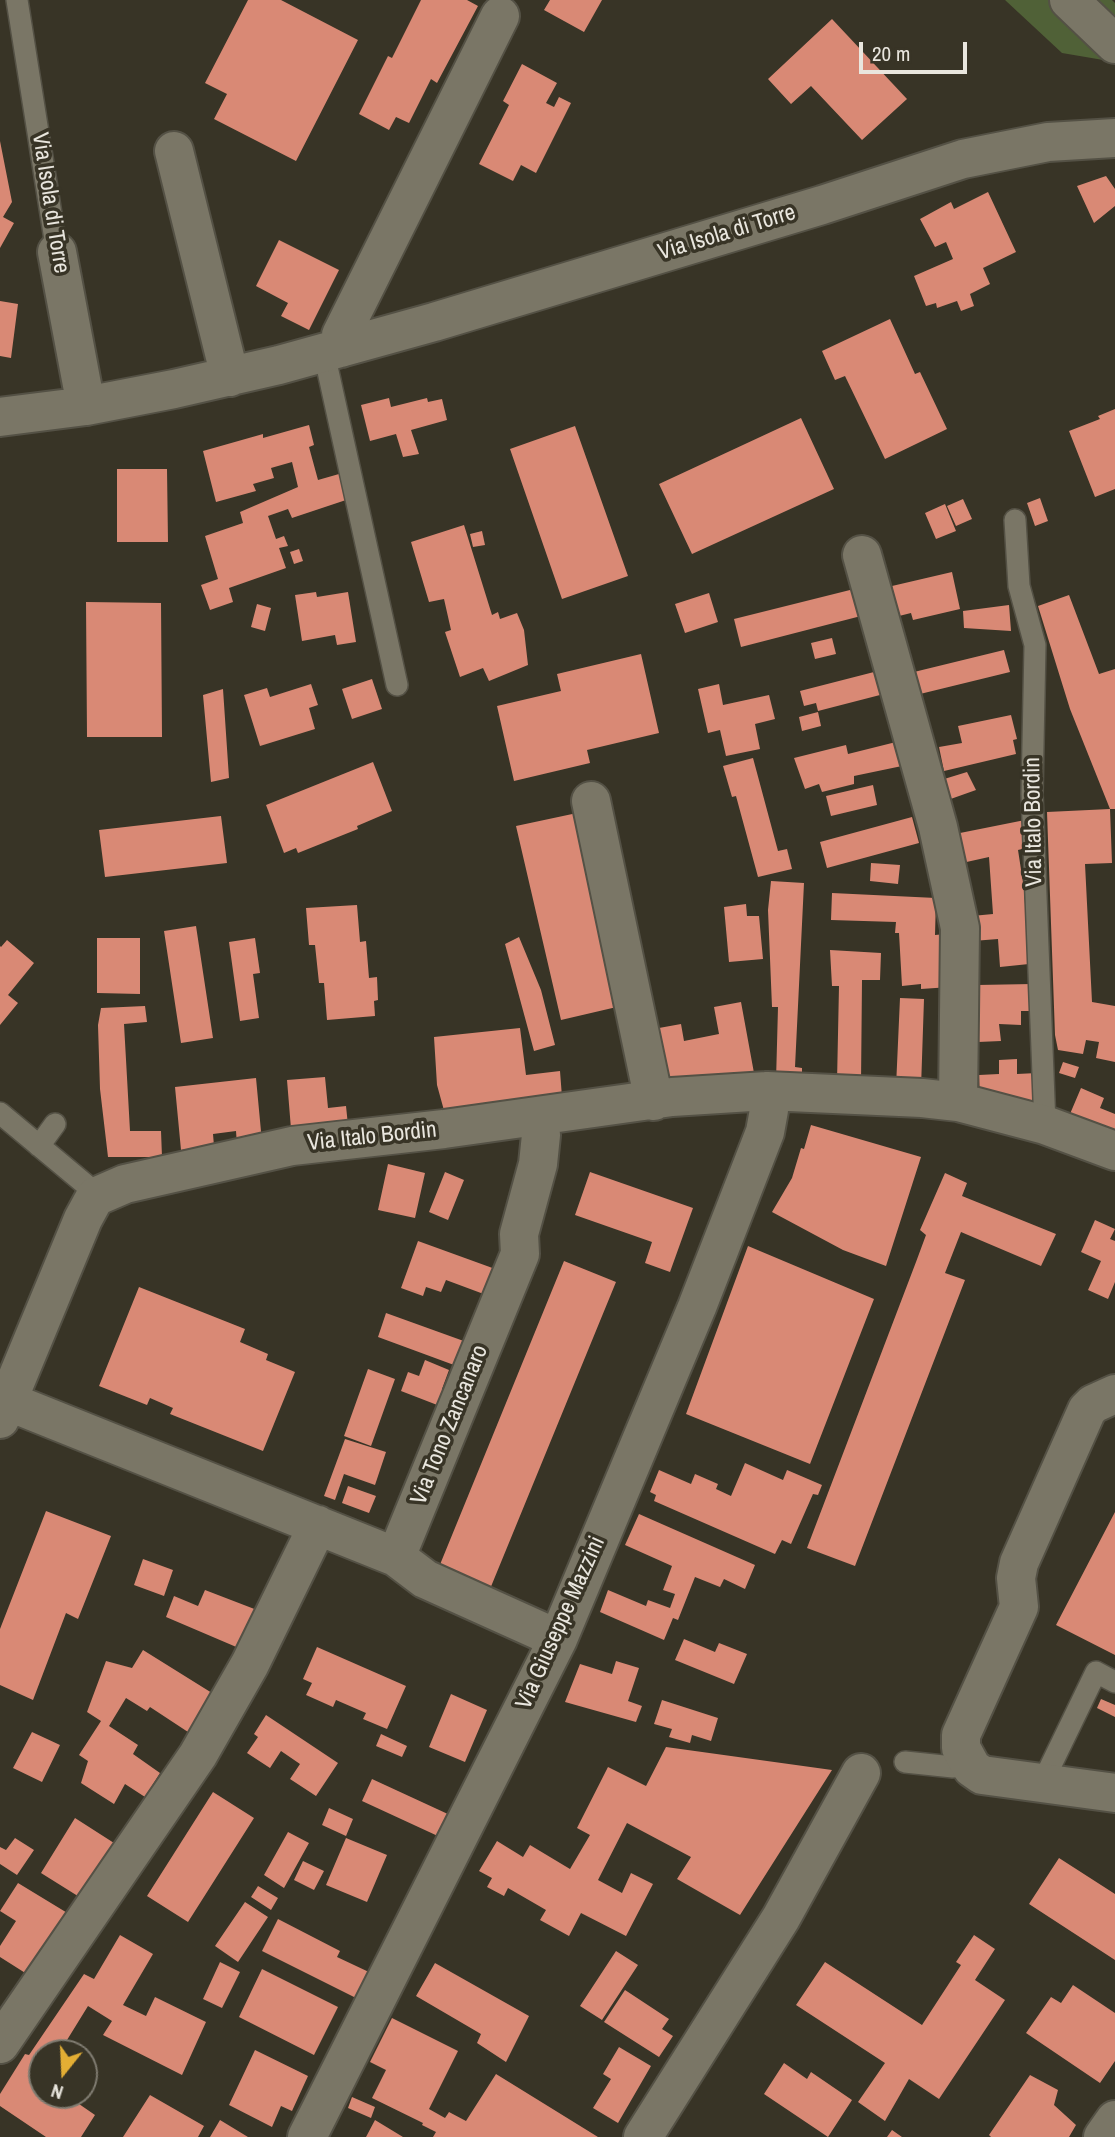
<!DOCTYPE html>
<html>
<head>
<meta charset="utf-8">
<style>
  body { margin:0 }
  #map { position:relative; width:1115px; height:2137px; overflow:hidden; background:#383426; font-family:"Archivo Narrow",sans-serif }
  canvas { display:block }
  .north { position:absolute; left:28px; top:2039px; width:70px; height:70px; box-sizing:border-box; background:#383426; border:2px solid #7f7b70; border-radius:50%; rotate:198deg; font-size:19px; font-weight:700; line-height:28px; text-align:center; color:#e9e6de }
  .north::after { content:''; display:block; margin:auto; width:24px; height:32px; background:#e3ae34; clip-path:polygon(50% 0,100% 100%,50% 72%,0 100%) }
  .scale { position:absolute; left:859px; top:42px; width:108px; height:32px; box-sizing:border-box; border:4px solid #e9e6de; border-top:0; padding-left:9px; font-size:21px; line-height:24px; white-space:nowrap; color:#e9e6de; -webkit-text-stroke:5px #383426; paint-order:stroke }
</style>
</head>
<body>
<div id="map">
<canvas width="1115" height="2137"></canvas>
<div class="north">N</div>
<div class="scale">20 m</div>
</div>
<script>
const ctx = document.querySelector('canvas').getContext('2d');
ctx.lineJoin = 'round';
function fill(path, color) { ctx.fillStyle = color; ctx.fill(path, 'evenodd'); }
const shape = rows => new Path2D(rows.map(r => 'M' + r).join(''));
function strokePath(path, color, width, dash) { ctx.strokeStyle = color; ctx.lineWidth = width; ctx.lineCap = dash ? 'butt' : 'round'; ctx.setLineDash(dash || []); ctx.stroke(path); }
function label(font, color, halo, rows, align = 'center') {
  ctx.font = font + ' "Archivo Narrow",sans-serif'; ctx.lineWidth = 7; ctx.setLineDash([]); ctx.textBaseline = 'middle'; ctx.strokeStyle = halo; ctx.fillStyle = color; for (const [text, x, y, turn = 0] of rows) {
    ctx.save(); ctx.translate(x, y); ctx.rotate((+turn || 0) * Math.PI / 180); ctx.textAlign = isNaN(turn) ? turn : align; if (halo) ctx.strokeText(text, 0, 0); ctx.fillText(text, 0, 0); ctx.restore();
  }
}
const green = shape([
  [1005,0,1112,0,1115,3,1115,62,1062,53]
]);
const building = shape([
  [248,0,281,0,358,40,296,161,214,119,227,94,205,83],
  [421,0,467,0,478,6,437,83,431,79,409,123,396,117,389,130,359,114,388,56,392,58],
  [550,0,602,0,584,32,544,10],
  [832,19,907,99,862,140,811,86,791,104,768,79],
  [522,64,557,83,546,103,554,107,559,97,571,103,536,173,521,165,513,181,479,164,509,105,503,101],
  [0,141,12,202,3,217,14,223,0,248],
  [1106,176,1115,189,1115,206,1094,223,1077,186],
  [988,192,1016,252,983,268,990,284,970,294,974,306,961,311,957,301,937,308,936,303,926,306,914,276,953,259,946,242,935,247,920,219,951,202,954,209],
  [279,240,339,270,309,330,281,316,288,303,256,286],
  [0,301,18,304,11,358,0,356],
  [890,319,915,374,920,372,947,429,885,459,845,376,835,380,822,351],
  [389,398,391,407,427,398,428,402,442,399,447,420,411,430,419,454,403,457,396,434,370,441,361,405],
  [1115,409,1115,489,1095,497,1069,431,1100,419,1098,416],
  [801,418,834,489,692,554,659,484],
  [309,425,314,445,309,447,318,480,339,474,346,500,292,518,288,509,268,516,276,539,284,536,288,546,279,548,286,568,229,588,233,602,210,610,201,585,218,579,205,536,243,523,240,512,298,487,292,462,271,468,274,478,253,484,256,491,216,502,203,451,263,434,263,438],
  [575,426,628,576,562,599,510,449],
  [117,469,167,469,168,542,117,542],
  [1040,498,1048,521,1035,526,1027,503],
  [963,499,972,519,956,526,947,506],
  [945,504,956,531,936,539,925,513],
  [464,525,492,615,498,612,500,619,517,613,524,630,528,665,489,681,483,668,460,677,445,632,451,630,444,599,429,602,411,542],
  [482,531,485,545,473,547,470,534],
  [299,549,303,561,294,564,290,552],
  [952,572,960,609,913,620,911,613,899,616,892,586],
  [854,589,861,616,741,647,734,619],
  [316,592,317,597,348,592,356,642,337,645,335,635,302,641,295,595],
  [709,593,718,622,685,633,675,604],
  [1069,595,1099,674,1115,669,1115,809,1110,809,1112,863,1085,864,1092,1002,1115,1006,1115,1062,1096,1058,1099,1042,1086,1040,1083,1054,1058,1050,1055,1035,1047,812,1110,809,1070,709,1038,606],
  [86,602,161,603,162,737,87,737],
  [257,604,271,608,265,631,251,627],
  [1009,605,1011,631,964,628,963,611],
  [832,638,836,654,815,659,811,643],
  [1004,650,1010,672,920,694,914,672],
  [641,654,659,733,587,750,590,763,514,781,497,706,561,691,557,674],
  [874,672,880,695,818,711,816,703,804,706,800,691],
  [372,679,382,709,352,719,342,689],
  [311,684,318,705,309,708,315,729,260,746,244,695,267,688,270,697],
  [719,684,723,705,769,695,775,719,755,724,760,749,726,756,720,730,708,733,698,689],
  [223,689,229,778,211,782,203,695],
  [818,712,821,726,802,731,799,717],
  [1011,715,1017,739,1013,740,1016,754,944,771,939,747,962,743,958,726],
  [896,742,902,766,854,776,854,784,822,792,819,784,805,789,794,758,846,745,848,754],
  [753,758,778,851,787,849,792,869,758,877,736,796,732,797,723,766],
  [373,762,392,811,357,826,358,829,298,853,296,848,284,853,266,805],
  [967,772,976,790,945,801,941,780],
  [873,785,877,805,831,816,826,796],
  [577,813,621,1006,561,1020,516,826],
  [221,816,227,863,105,877,99,830],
  [912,817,919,843,827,868,820,842],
  [1025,820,1026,848,1018,850,1024,889,1029,964,1000,967,998,939,973,941,972,916,993,914,989,857,962,863,955,834],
  [871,863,900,865,898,884,870,881],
  [771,881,804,883,795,1067,802,1068,802,1083,776,1081,778,1007,772,1007,768,910],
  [832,893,936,898,935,935,946,934,950,987,921,989,921,984,902,986,899,933,895,933,896,922,831,920],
  [746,904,747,916,759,916,763,959,729,962,724,907],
  [357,905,360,942,366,941,369,978,377,977,378,1000,374,1001,375,1016,327,1020,324,983,319,983,315,945,309,945,306,908],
  [196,926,213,1038,181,1043,164,931],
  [519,937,541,990,555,1045,534,1051,505,944],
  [97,938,140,938,140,994,97,993],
  [255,938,260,973,253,974,259,1018,240,1021,229,942],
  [7,940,34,963,8,995,18,1003,0,1025,0,946,1,947],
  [830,950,881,953,880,980,862,980,861,1083,837,1082,839,986,832,986],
  [1032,984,1033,1011,1021,1011,1021,1025,999,1024,1001,1041,978,1042,977,985],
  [900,998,924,999,921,1088,896,1087],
  [741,1002,754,1073,671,1089,659,1028,681,1024,684,1041,719,1034,714,1007],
  [145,1006,147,1022,124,1024,130,1131,161,1131,162,1157,108,1157,100,1089,98,1025,101,1008],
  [520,1028,526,1075,560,1071,562,1097,448,1125,437,1085,434,1037],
  [1017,1059,1017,1074,1037,1073,1038,1115,980,1101,979,1075,999,1074,999,1060],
  [1063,1062,1079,1067,1075,1078,1059,1073],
  [325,1077,328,1108,346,1106,349,1135,292,1141,287,1080],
  [256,1078,262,1142,237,1145,236,1131,213,1134,214,1146,181,1150,175,1087],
  [1081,1088,1104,1098,1100,1108,1115,1114,1115,1142,1067,1121],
  [811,1125,921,1157,886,1266,843,1250,772,1212,792,1178,801,1148,804,1149],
  [388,1164,425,1173,415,1218,378,1210],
  [445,1172,464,1180,448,1220,429,1212],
  [590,1172,693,1208,670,1272,645,1263,652,1242,575,1215],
  [945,1173,967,1183,962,1196,1056,1234,1041,1266,961,1232,945,1273,965,1280,855,1566,807,1548,916,1262,926,1235,920,1230],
  [1095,1220,1115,1229,1110,1239,1115,1241,1115,1282,1108,1299,1088,1290,1101,1261,1081,1252],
  [418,1241,498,1270,489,1296,446,1280,441,1292,426,1287,423,1296,401,1288],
  [748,1246,874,1299,810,1464,686,1414],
  [564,1261,616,1282,490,1589,439,1567],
  [139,1287,245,1329,240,1342,268,1354,266,1360,295,1372,263,1451,170,1414,173,1408,150,1398,147,1405,99,1386],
  [386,1313,472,1344,454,1365,378,1337],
  [425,1360,449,1370,442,1389,451,1392,445,1408,401,1391,408,1372,419,1376],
  [368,1369,395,1379,371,1446,344,1436],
  [345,1439,386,1452,375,1485,344,1474,335,1500,324,1496],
  [745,1463,783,1480,787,1470,822,1485,818,1495,813,1494,791,1544,782,1540,775,1554,654,1501,656,1495,650,1492,659,1470,691,1484,695,1474,718,1484,716,1489,731,1496],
  [348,1486,376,1496,369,1513,342,1503],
  [46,1511,111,1536,78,1619,66,1613,33,1700,0,1685,0,1629],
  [1115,1512,1115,1655,1056,1625],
  [639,1514,755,1565,745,1589,724,1579,720,1587,695,1577,678,1620,673,1618,664,1640,600,1612,608,1590,646,1606,648,1600,670,1608,675,1594,663,1590,672,1566,625,1545],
  [143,1559,173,1570,164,1596,134,1585],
  [205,1590,257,1610,241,1649,166,1617,174,1596,198,1606],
  [684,1639,715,1652,719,1643,747,1654,734,1684,675,1660],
  [317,1647,406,1686,387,1729,363,1719,366,1713,336,1700,333,1707,306,1695,312,1683,303,1679],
  [143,1650,212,1693,188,1732,150,1707,147,1711,126,1698,109,1726,138,1745,133,1754,160,1773,145,1797,125,1784,114,1804,81,1783,88,1761,79,1755,101,1721,87,1712,106,1661,132,1668],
  [616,1661,639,1668,628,1701,642,1706,636,1722,565,1702,580,1664,612,1674],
  [451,1694,487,1710,465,1762,429,1747],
  [1101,1699,1115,1705,1115,1717,1097,1708],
  [662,1700,718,1718,711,1741,692,1735,690,1743,669,1737,672,1729,654,1724],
  [266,1715,338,1763,316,1796,290,1779,300,1764,281,1751,270,1768,247,1753,258,1737,254,1734],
  [32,1732,60,1745,42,1782,13,1768],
  [381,1734,407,1746,402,1757,376,1746],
  [666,1747,832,1770,740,1915,677,1879,691,1857,627,1823,598,1880,622,1893,631,1873,653,1884,626,1936,581,1913,569,1936,540,1920,546,1910,508,1888,504,1896,487,1887,492,1878,479,1871,497,1841,523,1857,530,1845,570,1869,590,1835,577,1828,608,1767,646,1786],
  [372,1779,450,1815,440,1837,362,1801],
  [213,1792,254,1818,188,1922,147,1896],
  [329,1808,353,1819,346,1836,322,1825],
  [75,1818,114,1843,81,1898,41,1873],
  [288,1832,309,1843,284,1888,264,1875],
  [15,1838,34,1850,17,1875,0,1864,0,1847,6,1850],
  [346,1838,387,1855,367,1902,326,1885],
  [1059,1858,1115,1894,1115,1960,1029,1904],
  [303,1861,324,1871,314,1890,294,1880],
  [18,1883,69,1914,30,1976,0,1957,0,1946,16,1921,0,1911],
  [258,1886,278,1898,271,1910,251,1897],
  [245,1902,268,1917,238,1962,215,1946],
  [278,1919,340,1951,337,1957,371,1973,358,1999,262,1951],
  [120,1935,153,1954,123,2005,146,2016,155,1997,206,2022,182,2075,103,2035,112,2021,88,2006,59,2053,42,2053,42,2095,66,2095,95,2115,81,2137,46,2137,0,2106,0,2094,25,2054,29,2055,84,1974,94,1979],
  [974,1935,995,1949,975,1980,1005,2000,939,2099,909,2079,885,2121,858,2102,885,2063,796,2005,825,1962,922,2025,961,1965,956,1962],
  [616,1951,638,1965,602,2020,580,2006],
  [220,1962,240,1972,222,2008,203,1999],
  [435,1963,529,2016,506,2062,477,2043,481,2034,416,1996],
  [262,1969,338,2007,314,2055,239,2017],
  [1073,1985,1115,2013,1115,2061,1100,2083,1026,2033,1051,1997,1061,2003],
  [625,1990,669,2019,662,2029,673,2036,659,2057,604,2022],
  [392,2018,458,2051,429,2109,445,2118,449,2112,466,2121,496,2074,598,2137,433,2137,436,2132,422,2125,423,2123,372,2098,386,2070,370,2062],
  [619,2047,651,2066,618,2123,593,2108,611,2079,603,2074],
  [255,2050,308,2076,292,2111,281,2106,272,2127,229,2105],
  [784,2063,807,2079,811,2072,852,2100,828,2137,764,2094],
  [1030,2075,1058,2090,1054,2105,1076,2125,1069,2137,991,2137,989,2135],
  [150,2095,204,2126,198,2137,123,2137],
  [352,2097,375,2107,371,2118,348,2108],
  [220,2120,248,2137,210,2137],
  [375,2120,403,2137,366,2137],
  [892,2130,902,2137,887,2137]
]);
const service = shape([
  [17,0,57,252],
  [324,353,397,685],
  [1015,520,1019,586,1035,645,1032,794,1045,1125],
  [0,1113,85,1184,95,1197],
  [39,1146,55,1124],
  [905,1762,953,1767,966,1758],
  [1048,1783,1050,1767,1096,1672,1115,1682]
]);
const minor = shape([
  [1069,0,1115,44],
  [174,151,230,377],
  [57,252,86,406],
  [341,348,341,335,500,16],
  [0,417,86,406,174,389,279,365,434,322,822,205,963,159,1048,142,1115,138],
  [862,555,938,827,960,928,958,1102],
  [591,801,654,1101],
  [1115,1394,1093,1404,1087,1410,1019,1563,1016,1578,1019,1607,961,1735,961,1748,972,1768,982,1775,1115,1793],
  [7,1401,396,1557,425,1579,558,1639],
  [0,1419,83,1219,95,1197,125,1184,292,1146,444,1129,672,1097,767,1091,922,1098,958,1102,1045,1125,1115,1151],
  [396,1557,520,1254,519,1234,538,1164,541,1135,538,1117],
  [0,2044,198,1755,250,1664,318,1525],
  [307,2137,558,1639,697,1307,765,1132,769,1110,767,1091],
  [643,2137,781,1918,861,1773],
  [1103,2137,1115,2120]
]);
const streetNames = [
  ["Via Isola di Torre",50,203,81],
  ["Via Isola di Torre",727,233,-17],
  ["Via Italo Bordin",1034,822,-91],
  ["Via Italo Bordin",372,1137,-6],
  ["Via Tono Zancanaro",450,1425,-68],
  ["Via Giuseppe Mazzini",561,1623,-66]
];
fill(green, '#506137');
fill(building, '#d98975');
strokePath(service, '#545145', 24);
strokePath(minor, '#545145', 42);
strokePath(service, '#7a7666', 21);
strokePath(minor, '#7a7666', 38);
label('23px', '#e9e6de', '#383426', streetNames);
</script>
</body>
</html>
